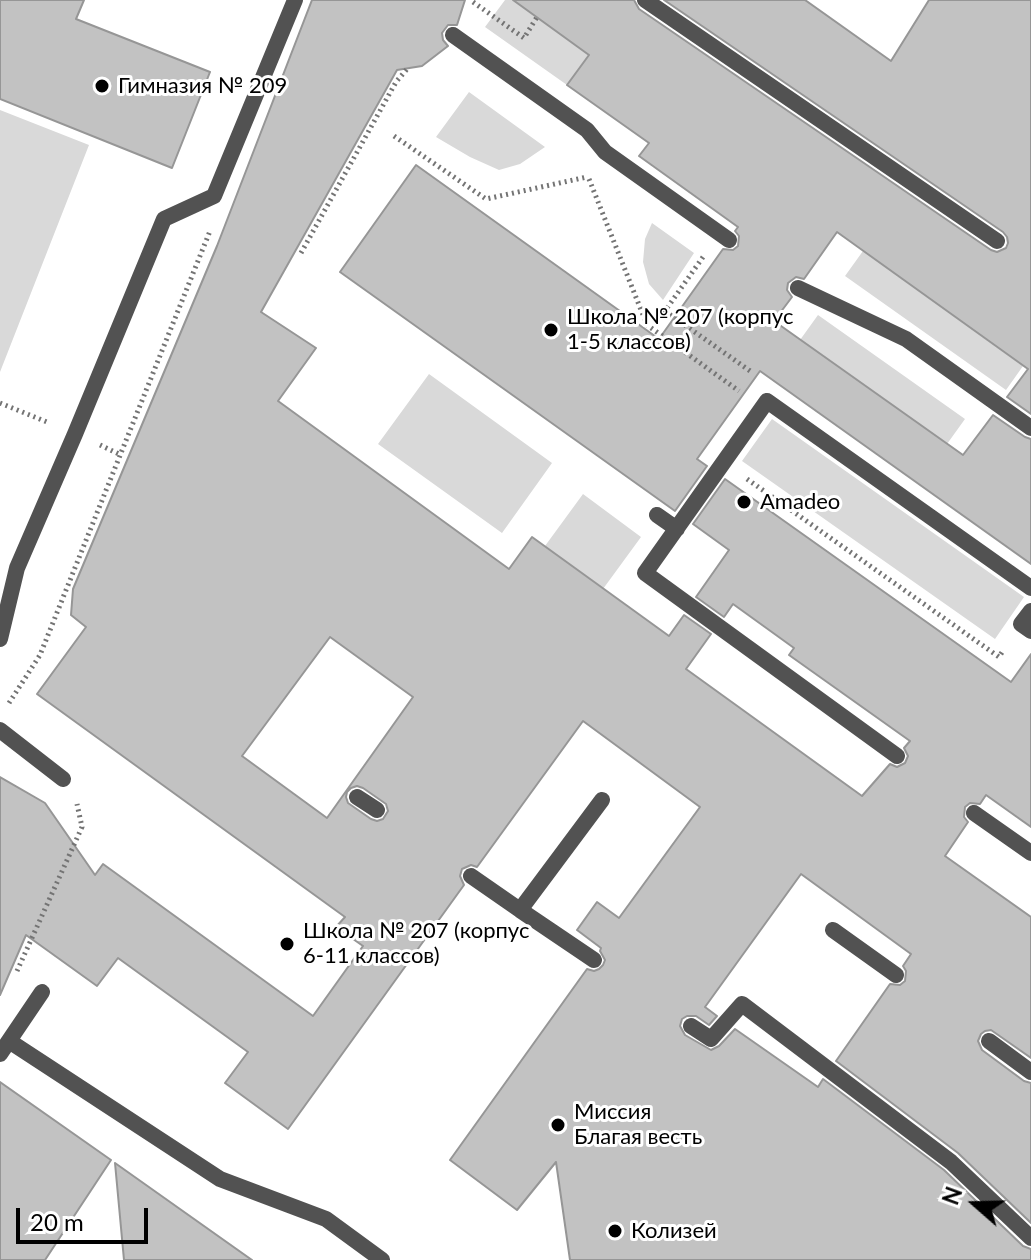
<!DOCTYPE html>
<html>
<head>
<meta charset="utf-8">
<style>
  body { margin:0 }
  #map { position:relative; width:1031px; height:1260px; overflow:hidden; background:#fff; font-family:Lato,sans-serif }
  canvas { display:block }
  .north { position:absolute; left:935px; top:1164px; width:80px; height:80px; -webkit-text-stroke:6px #fff; paint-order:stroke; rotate:290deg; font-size:22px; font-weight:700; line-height:32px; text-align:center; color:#000 }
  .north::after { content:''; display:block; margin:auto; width:28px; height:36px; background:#000; clip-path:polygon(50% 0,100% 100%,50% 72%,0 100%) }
  .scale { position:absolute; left:16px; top:1208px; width:132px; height:36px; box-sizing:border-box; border:4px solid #000; border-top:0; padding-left:10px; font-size:24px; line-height:28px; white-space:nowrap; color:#000; -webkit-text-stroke:6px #fff; paint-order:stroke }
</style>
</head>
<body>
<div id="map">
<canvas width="1031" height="1260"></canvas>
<div class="north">N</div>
<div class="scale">20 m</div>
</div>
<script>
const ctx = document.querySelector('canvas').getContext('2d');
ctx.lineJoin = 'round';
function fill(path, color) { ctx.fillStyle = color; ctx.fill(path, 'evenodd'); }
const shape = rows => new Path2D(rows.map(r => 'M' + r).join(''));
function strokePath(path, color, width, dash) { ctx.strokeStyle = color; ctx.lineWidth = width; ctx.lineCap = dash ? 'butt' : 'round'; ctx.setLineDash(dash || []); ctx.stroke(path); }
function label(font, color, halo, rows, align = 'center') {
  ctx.font = font + ' Lato,sans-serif'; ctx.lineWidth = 6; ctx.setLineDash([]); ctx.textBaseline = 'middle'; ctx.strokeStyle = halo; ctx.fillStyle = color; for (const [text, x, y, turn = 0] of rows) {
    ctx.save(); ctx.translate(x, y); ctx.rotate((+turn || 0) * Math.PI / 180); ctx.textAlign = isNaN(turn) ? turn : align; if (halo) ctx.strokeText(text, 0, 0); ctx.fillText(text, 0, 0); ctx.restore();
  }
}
const green = shape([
  [505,0,513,0,589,55,567,85,485,27],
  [469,92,545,147,520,164,499,170,470,157,436,137],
  [0,110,89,145,0,372],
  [652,223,694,253,663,300,649,284,643,262,645,239],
  [863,251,1023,366,1006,390,845,276],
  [818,315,965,419,947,444,800,340],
  [429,374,552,463,502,533,378,444],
  [772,419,1024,597,995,639,742,461],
  [583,494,641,537,603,589,545,546]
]);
const building = shape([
  [0,0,84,0,76,19,210,72,172,168,0,99,0,0],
  [312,0,465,0,457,25,448,25,442,33,443,40,448,46,422,66,397,70,261,312,316,348,278,401,509,569,532,537,669,636,684,615,711,634,686,669,862,796,890,764,897,767,905,763,908,756,904,748,910,741,789,655,794,648,733,604,724,617,696,597,729,550,693,524,725,479,1011,682,1031,654,1031,827,986,795,980,804,970,803,965,807,964,817,968,822,945,856,1031,917,1031,1058,991,1030,985,1031,981,1034,978,1041,982,1050,1024,1081,1031,1083,1031,1223,958,1153,836,1061,890,984,900,985,905,981,906,971,903,966,911,954,801,874,705,1007,717,1016,709,1025,696,1016,687,1016,682,1019,680,1026,685,1035,711,1050,719,1046,735,1029,818,1087,823,1079,944,1170,1023,1246,1031,1249,1031,1260,570,1260,556,1162,517,1210,450,1160,587,969,594,971,599,969,603,965,605,960,600,951,601,948,577,930,597,902,619,918,700,807,583,721,477,867,471,865,462,869,460,876,464,885,288,1129,225,1083,248,1052,118,958,97,986,26,935,0,995,0,777,45,803,95,875,103,864,313,1016,363,946,336,927,345,917,37,694,86,627,71,615,73,589,217,246,312,0],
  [330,637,413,697,327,818,242,756,330,637],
  [357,786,363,788,386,804,388,811,383,819,377,821,371,819,348,803,346,797,347,792,351,788,357,786],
  [513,0,634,0,639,9,991,250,997,252,1006,248,1008,243,1007,237,1003,232,664,0,805,0,891,61,929,0,1031,0,1031,414,1007,397,1028,369,837,232,804,279,796,277,788,283,787,290,792,297,774,321,963,455,993,415,1025,437,1031,439,1031,564,760,371,697,459,707,466,675,511,340,272,416,165,659,339,723,249,733,250,738,246,739,236,735,231,738,227,639,156,649,143,567,85,589,55,513,0],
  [0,1082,111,1160,45,1260,0,1260,0,1082],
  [115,1163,252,1260,124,1260,115,1163]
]);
const path = shape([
  [473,2,524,38,537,17],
  [394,136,486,199,587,177],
  [589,179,647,325,739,391],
  [301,253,396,82,407,69],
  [703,257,665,311,753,373],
  [0,403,47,422],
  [100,445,121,455],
  [747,479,999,657,1004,649],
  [9,703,40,655,210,231],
  [17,971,82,827,77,804]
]);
const lane = shape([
  [645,0,997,241],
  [453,35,587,130,605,152,729,240],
  [798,288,906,339,1031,428],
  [657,515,677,529],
  [1031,611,1021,624,1031,631],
  [0,639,17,568,75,434,164,219,214,196,295,0],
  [0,730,63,779],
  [897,756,645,573,767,401,1031,588],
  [357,797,377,810],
  [974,813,1031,853],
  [471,876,520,910],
  [833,930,896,975],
  [594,960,520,910,602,800],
  [691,1026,711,1039,742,1004,951,1162,1031,1238],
  [9,1041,220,1179,326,1219,382,1260],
  [989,1041,1031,1072],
  [0,1054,42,992]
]);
const markers = [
  [102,86,8,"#000"],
  [551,330,8,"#000"],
  [744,502,8,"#000"],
  [287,944,8,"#000"],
  [558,1125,8,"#000"],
  [615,1231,8,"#000"]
];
const poiNames = [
  ["Гимназия № 209",118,86],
  ["Школа № 207 (корпус",567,317],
  ["1-5 классов)",567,342],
  ["Amadeo",760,502],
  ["Школа № 207 (корпус",303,931],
  ["6-11 классов)",303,956],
  ["Миссия",574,1112],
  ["Благая весть",574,1137],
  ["Колизей",631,1231]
];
fill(green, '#d9d9d9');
fill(building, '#c2c2c2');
strokePath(building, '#969696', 2);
strokePath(path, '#747474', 5, [2, 4]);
strokePath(lane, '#525252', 16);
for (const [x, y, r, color] of markers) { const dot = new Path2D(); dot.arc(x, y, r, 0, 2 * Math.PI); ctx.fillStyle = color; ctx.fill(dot); strokePath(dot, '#fff', 3); }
label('22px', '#000', '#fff', poiNames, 'left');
</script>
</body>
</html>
